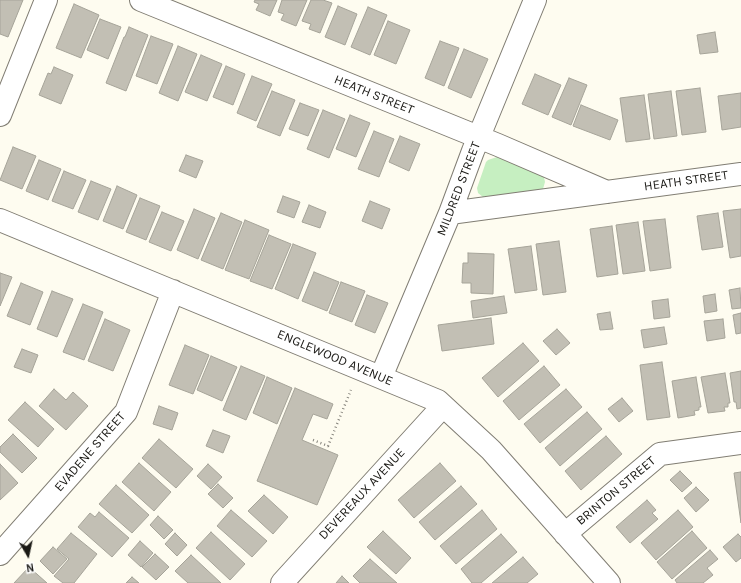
<!DOCTYPE html>
<html>
<head>
<meta charset="utf-8">
<style>
  body { margin:0 }
  #map { position:relative; width:741px; height:583px; overflow:hidden; background:#fefcf0; font-family:Karla,sans-serif }
  canvas { display:block }
  .north { position:absolute; left:8px; top:535px; width:40px; height:40px; -webkit-text-stroke:3px #fff; paint-order:stroke; rotate:171deg; font-size:11px; font-weight:700; line-height:16px; text-align:center; color:#1a1915 }
  .north::after { content:''; display:block; margin:auto; width:14px; height:18px; background:#1a1915; clip-path:polygon(50% 0,100% 100%,50% 72%,0 100%) }
</style>
</head>
<body>
<div id="map">
<canvas width="741" height="583"></canvas>
<div class="north">N</div>
</div>
<script>
const ctx = document.querySelector('canvas').getContext('2d');
ctx.lineJoin = 'round';
function fill(path, color) { ctx.fillStyle = color; ctx.fill(path, 'evenodd'); }
const shape = rows => new Path2D(rows.map(r => 'M' + r).join(''));
function strokePath(path, color, width, dash) { ctx.strokeStyle = color; ctx.lineWidth = width; ctx.lineCap = dash ? 'butt' : 'round'; ctx.setLineDash(dash || []); ctx.stroke(path); }
function label(font, color, halo, rows, align = 'center') {
  ctx.font = font + ' Karla,sans-serif'; ctx.lineWidth = 4; ctx.setLineDash([]); ctx.textBaseline = 'middle'; ctx.strokeStyle = halo; ctx.fillStyle = color; for (const [text, x, y, turn = 0] of rows) {
    ctx.save(); ctx.translate(x, y); ctx.rotate((+turn || 0) * Math.PI / 180); ctx.textAlign = isNaN(turn) ? turn : align; if (halo) ctx.strokeText(text, 0, 0); ctx.fillText(text, 0, 0); ctx.restore();
  }
}
const green = shape([
  [497,157,539,174,544,177,545,182,543,189,483,197,478,193,477,188,486,162,488,160]
]);
const building = shape([
  [0,0,23,0,8,37,0,34,0,0],
  [255,0,277,0,270,16,256,10,259,4,254,2,255,0],
  [282,0,307,0,296,26,281,20,284,14,278,12,282,0],
  [311,0,323,0,332,3,320,33,309,29,311,24,302,21,311,0],
  [74,4,99,15,81,58,56,48,74,4],
  [338,6,357,14,345,45,325,37,338,6],
  [368,7,387,15,370,55,351,47,368,7],
  [100,19,121,27,108,59,87,50,100,19],
  [388,21,410,30,396,64,374,55,388,21],
  [129,27,148,35,126,91,106,83,124,37,125,37,129,27],
  [715,32,718,52,700,54,697,35,715,32],
  [151,36,173,44,157,84,136,76,151,36],
  [440,41,459,48,444,86,425,78,440,41],
  [178,46,197,54,178,101,159,93,178,46],
  [464,49,488,59,471,98,448,88,464,49],
  [201,55,222,64,207,101,185,92,201,55],
  [226,66,245,74,233,105,213,97,226,66],
  [54,67,73,75,61,104,39,95,48,73,51,74,54,67],
  [535,74,561,85,548,115,522,104,535,74],
  [252,76,272,84,256,121,237,113,252,76],
  [569,78,587,85,571,125,552,117,569,78],
  [700,88,706,132,682,135,676,91,700,88],
  [272,91,295,100,280,136,257,127,272,91],
  [671,91,677,136,654,139,648,94,671,91],
  [741,93,741,127,722,130,718,96,741,93],
  [644,95,650,139,626,142,620,98,644,95],
  [300,103,319,110,308,136,289,129,300,103],
  [581,105,618,120,610,140,573,126,581,105],
  [323,110,345,119,329,158,307,149,323,110],
  [350,115,370,123,356,157,336,149,350,115],
  [374,131,394,139,379,177,358,169,374,131],
  [400,136,420,144,409,171,389,162,400,136],
  [13,147,36,156,22,189,0,180,13,147],
  [186,155,203,161,196,178,179,171,186,155],
  [39,160,61,169,48,200,26,191,39,160],
  [64,171,86,180,73,209,52,201,64,171],
  [91,181,111,189,98,220,78,212,91,181],
  [117,186,137,195,123,229,103,221,117,186],
  [283,196,300,202,294,218,277,212,283,196],
  [140,198,160,206,146,240,126,232,140,198],
  [370,201,390,209,382,229,362,221,370,201],
  [309,205,326,212,320,228,302,222,309,205],
  [194,209,215,218,198,259,177,250,194,209],
  [741,209,741,256,730,258,723,211,741,209],
  [162,212,184,221,171,251,149,242,162,212],
  [221,213,242,222,223,269,201,260,221,213],
  [718,213,723,247,702,250,697,216,718,213],
  [665,219,671,268,650,271,643,221,665,219],
  [245,220,269,230,249,279,225,270,245,220],
  [638,222,645,271,623,274,616,225,638,222],
  [612,226,618,274,597,277,590,229,612,226],
  [269,235,291,244,272,289,250,281,269,235],
  [559,241,566,292,543,295,536,244,559,241],
  [293,244,316,253,298,299,275,289,293,244],
  [531,246,537,290,515,293,508,249,531,246],
  [468,253,494,254,493,294,471,293,471,283,462,283,463,263,468,263,468,253],
  [314,272,339,282,327,311,302,301,314,272],
  [0,273,12,277,0,306,0,273],
  [341,282,365,291,352,322,329,313,341,282],
  [21,283,43,292,30,325,7,316,21,283],
  [740,288,741,308,732,309,729,290,740,288],
  [52,291,73,299,57,337,37,329,52,291],
  [715,294,717,311,705,313,703,296,715,294],
  [367,295,388,303,375,333,355,325,367,295],
  [504,296,507,313,473,318,471,301,504,296],
  [668,299,670,317,654,319,652,301,668,299],
  [83,304,103,312,84,360,63,352,83,304],
  [610,312,613,329,600,330,597,314,610,312],
  [741,313,741,333,736,334,733,315,741,313],
  [491,318,494,344,442,351,438,325,491,318],
  [105,319,130,330,113,371,88,361,105,319],
  [723,319,725,338,707,341,704,321,723,319],
  [664,327,667,344,644,348,641,330,664,327],
  [557,329,570,343,556,355,543,341,557,329],
  [523,343,539,361,498,397,482,378,523,343],
  [185,345,209,355,193,394,169,385,185,345],
  [22,349,38,355,31,373,14,367,22,349],
  [211,356,237,367,222,401,197,390,211,356],
  [662,362,670,417,647,420,640,365,662,362],
  [241,366,265,376,246,420,223,410,241,366],
  [544,366,560,385,519,420,503,401,544,366],
  [741,371,741,408,737,409,736,402,734,402,730,373,741,371],
  [725,373,730,403,728,403,728,407,724,407,725,411,708,413,701,377,725,373],
  [267,377,292,388,277,424,253,413,267,377],
  [696,377,701,407,699,407,699,410,694,411,695,415,678,418,672,381,696,377],
  [295,388,333,404,327,419,313,414,302,440,338,455,317,505,257,481,295,388],
  [54,389,66,400,73,392,88,406,66,430,39,406,54,389],
  [566,389,582,407,540,443,524,424,566,389],
  [622,398,633,411,619,422,608,409,622,398],
  [25,402,54,429,38,447,8,420,25,402],
  [159,406,178,413,172,430,153,424,159,406],
  [587,412,602,429,560,466,545,448,587,412],
  [213,430,230,436,223,453,206,446,213,430],
  [13,434,37,458,22,473,0,452,0,447,13,434],
  [606,436,622,454,581,490,565,471,606,436],
  [159,439,193,469,176,488,142,458,159,439],
  [139,463,171,492,154,511,122,482,139,463],
  [440,463,456,481,414,518,398,500,440,463],
  [0,464,18,483,0,500,0,464],
  [208,464,222,477,211,489,197,476,208,464],
  [680,471,692,483,682,492,670,480,680,471],
  [741,472,741,523,734,473,741,472],
  [218,484,233,498,223,508,208,494,218,484],
  [116,485,149,515,132,533,99,504,116,485],
  [461,486,477,504,435,540,419,522,461,486],
  [696,487,709,500,696,512,684,498,696,487],
  [264,495,288,517,273,534,248,511,264,495],
  [647,500,656,510,652,513,658,519,630,543,616,527,647,500],
  [231,510,267,541,252,557,217,526,231,510],
  [482,510,497,529,456,564,440,546,482,510],
  [678,510,693,527,656,560,641,543,678,510],
  [99,512,129,538,112,557,78,527,90,513,95,517,99,512],
  [158,516,173,530,164,539,150,525,158,516],
  [383,531,411,558,396,574,367,547,383,531],
  [692,531,707,548,672,579,657,562,692,531],
  [211,532,245,564,230,580,196,548,211,532],
  [71,533,97,554,74,583,63,583,54,576,69,559,57,549,71,533],
  [175,533,187,545,177,556,165,544,175,533],
  [501,534,517,552,481,583,472,583,461,569,501,534],
  [738,534,741,537,741,558,736,562,723,547,738,534],
  [140,541,153,553,141,567,128,555,140,541],
  [53,547,67,559,53,574,40,561,53,547],
  [710,550,718,559,707,568,713,575,703,583,677,583,675,580,710,550],
  [155,554,169,567,156,580,142,567,155,554],
  [191,555,221,583,188,583,175,571,191,555],
  [523,557,538,574,527,583,492,583,523,557],
  [370,559,397,583,360,583,353,576,370,559],
  [29,567,47,583,14,583,29,567],
  [342,576,349,583,336,583,342,576],
  [132,577,139,583,126,583,132,577]
]);
const path = shape([
  [313,440,328,446,351,390]
]);
const minor = shape([
  [141,0,498,145,607,192],
  [0,115,46,0],
  [450,213,741,174],
  [0,220,438,401,491,450,609,583],
  [381,377,450,213,473,151,535,0],
  [565,534,660,454,741,443],
  [0,554,126,412,173,291],
  [282,583,443,406]
]);
const streetNames = [
  ["HEATH STREET",374,95,22],
  ["HEATH STREET",686,181,-8],
  ["MILDRED STREET",459,189,-69],
  ["ENGLEWOOD AVENUE",335,358,23],
  ["EVADENE STREET",90,452,-49],
  ["BRINTON STREET",616,491,-40],
  ["DEVEREAUX AVENUE",362,494,-47]
];
fill(green, '#c6efc1');
fill(building, '#c2bfb4');
strokePath(building, '#a6a499', 1);
strokePath(minor, '#807d73', 24);
strokePath(path, '#85837c', 2.5, [1, 3]);
strokePath(minor, '#fff', 22);
label('13px', '#1a1915', '#fff', streetNames);
</script>
</body>
</html>
